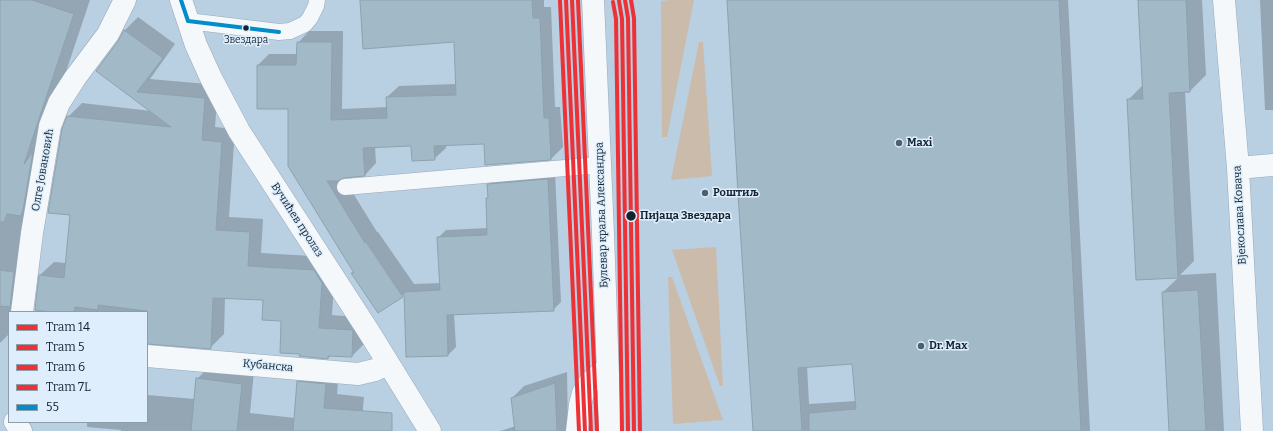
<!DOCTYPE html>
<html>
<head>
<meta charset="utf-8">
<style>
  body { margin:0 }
  #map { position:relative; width:1273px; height:431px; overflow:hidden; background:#b9cfe2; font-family:Bitter,serif }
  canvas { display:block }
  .legend { position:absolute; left:8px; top:311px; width:140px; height:112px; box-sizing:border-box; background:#deeefc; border:1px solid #8d9daa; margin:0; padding:5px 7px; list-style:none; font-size:12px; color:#142330 }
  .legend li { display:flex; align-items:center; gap:8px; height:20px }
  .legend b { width:20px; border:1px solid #8d9daa }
</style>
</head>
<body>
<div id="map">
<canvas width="1273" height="431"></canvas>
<ul class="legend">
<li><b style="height:5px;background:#ed3237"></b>Tram 14</li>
<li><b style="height:5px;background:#ed3237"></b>Tram 5</li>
<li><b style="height:5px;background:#ed3237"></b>Tram 6</li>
<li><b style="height:5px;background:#ed3237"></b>Tram 7L</li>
<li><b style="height:5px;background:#028cc9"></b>55</li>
</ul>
</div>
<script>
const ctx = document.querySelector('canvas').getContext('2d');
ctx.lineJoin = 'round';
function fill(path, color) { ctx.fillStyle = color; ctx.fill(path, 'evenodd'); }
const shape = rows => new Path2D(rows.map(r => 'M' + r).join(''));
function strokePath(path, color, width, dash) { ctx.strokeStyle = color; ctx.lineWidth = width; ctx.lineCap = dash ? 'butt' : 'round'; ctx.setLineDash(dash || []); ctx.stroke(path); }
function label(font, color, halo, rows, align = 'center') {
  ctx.font = font + ' Bitter,serif'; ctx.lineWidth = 3; ctx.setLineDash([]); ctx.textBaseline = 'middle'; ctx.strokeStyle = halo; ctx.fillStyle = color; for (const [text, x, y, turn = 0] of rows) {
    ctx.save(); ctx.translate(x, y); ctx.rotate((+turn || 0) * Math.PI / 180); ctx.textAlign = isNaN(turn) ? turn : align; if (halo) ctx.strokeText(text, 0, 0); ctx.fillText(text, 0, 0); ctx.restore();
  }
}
const green = shape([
  [671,0,694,0,667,137,662,137,661,1],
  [699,42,703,42,712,176,671,180],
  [716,247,723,386,720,386,672,250],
  [668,277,672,277,723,420,673,424]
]);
const shadow = shape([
  [0,0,90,0,41,146,17,312,9,312,9,334,0,343],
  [361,0,544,0,544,7,551,7,555,107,560,107,563,147,551,159,485,143,446,145,446,148,434,159,412,145,375,147,376,163,365,175,343,177,377,232,378,232,414,284,441,283,438,238,446,230,488,228,487,198,488,197,488,185,495,177,555,172,561,302,553,310,454,314,456,347,448,355,405,293,402,296,352,273,354,271,289,108,258,65,269,54,298,54,298,43,309,31,343,31,342,109,388,107,387,97,399,86,457,84,455,41],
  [728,0,1068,0,1090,431,754,431],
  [853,363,856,401,809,404,807,366],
  [1138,0,1202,0,1206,75,1190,91,1185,91,1194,261,1180,275,1216,273,1224,431,1170,431,1163,292,1179,277,1137,279,1128,100,1143,85],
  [1260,0,1273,0,1273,110,1265,110],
  [138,17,175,44,150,79,218,85,215,127,235,129,229,217,263,219,261,253,328,257,335,269,332,315,367,318,365,343,352,356,331,355,328,358,301,353,282,320,264,299,225,297,224,334,210,348,147,343,147,312,60,312,40,275,54,262,66,263,71,214,68,117,82,103,151,111,97,71,119,42,125,30],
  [211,365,254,371,250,413,295,418,298,382,312,368,339,371,337,394,364,397,361,431,121,431,121,430,87,427,87,422,147,422,147,395,195,399,197,379],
  [567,372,568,431,500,431,516,426,512,398,524,386]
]);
const building = shape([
  [0,0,32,0,74,14,24,164,33,152,23,210,21,216,7,214,4,222,0,222,0,0],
  [360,0,532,0,533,18,540,18,544,118,549,118,551,160,485,165,484,144,434,146,435,160,412,161,411,146,363,148,365,176,344,178,338,181,327,181,365,243,366,242,403,297,378,313,351,273,354,273,288,166,288,109,257,109,257,65,296,65,297,42,332,42,331,120,387,118,386,97,456,95,454,42,363,49,360,0],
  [727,0,1059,0,1081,431,809,431,809,413,856,409,852,364,798,368,802,431,753,431,738,194,727,0],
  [1138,0,1186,0,1190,92,1169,93,1178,278,1136,280,1127,99,1143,99,1138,0],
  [124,30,163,58,137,92,205,98,202,140,222,142,216,230,250,232,248,266,314,270,322,283,319,328,353,330,352,357,328,356,328,359,299,356,300,354,280,353,281,321,262,320,263,300,213,298,211,349,147,344,147,311,98,305,98,310,75,307,74,312,52,312,35,310,39,275,64,278,70,215,48,213,62,129,67,116,171,127,96,71,118,41,124,30],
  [548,179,554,311,447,315,448,356,406,357,404,292,440,290,437,237,487,235,486,198,488,198,487,184,548,179],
  [0,270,14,272,10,307,0,306,0,270],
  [1198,290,1206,431,1169,431,1162,292,1198,290],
  [196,378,242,384,237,431,191,431,196,378],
  [297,381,326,384,324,408,392,413,392,431,293,431,297,381],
  [555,383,557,431,515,431,511,398,555,383]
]);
const lane = shape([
  [188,21,279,32,290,31,305,24,310,18,316,6,317,0],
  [345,187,600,165]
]);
const street = shape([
  [181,0,196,45,211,78,239,131,369,332,430,431],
  [1224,0,1238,168,1252,431],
  [1238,168,1273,165],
  [22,312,32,233,50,126,59,103,75,78,108,34,125,0],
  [147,356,358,374,375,370,388,364],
  [15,422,21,431],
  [577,431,580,405,583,393,589,383,607,369]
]);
const secondary = shape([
  [593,0,603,234,610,431]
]);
const bus1 = shape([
  [181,0,188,21,279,32]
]);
const tram1 = shape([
  [572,0,591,431],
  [625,0,628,18,634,431]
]);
const tram2 = shape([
  [566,0,585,431],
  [619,1,622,19,628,431]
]);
const tram3 = shape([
  [578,0,597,431],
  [631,0,634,18,640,431]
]);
const tram4 = shape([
  [560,1,579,431],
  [613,2,616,19,622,431]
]);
const markers = [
  [246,28,3.5,"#142330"],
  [899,143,4,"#4e5f6e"],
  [705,193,4,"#4e5f6e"],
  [631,216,5.5,"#142330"],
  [921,346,4,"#4e5f6e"]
];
const busNames = [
  ["Звездара",246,40]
];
const poiNames = [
  ["Maxi",907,143],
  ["Роштиљ",713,193],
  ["Dr. Max",929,346]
];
const streetNames = [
  ["Олге Јовановић",43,170,-80],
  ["Булевар краља Александра",602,215,-92],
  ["Вјекослава Ковача",1240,215,-93],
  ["Вучићев пролаз",297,220,57],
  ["Кубанска",268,366,5]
];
const stopNames = [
  ["Пијаца Звездара",640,216]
];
fill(green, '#cbbbab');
fill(shadow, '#0003');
fill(building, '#a2bac8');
strokePath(building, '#8da1ae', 1);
strokePath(lane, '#98a9b8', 17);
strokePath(street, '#98a9b8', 23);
strokePath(secondary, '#98a9b8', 23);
strokePath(lane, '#f4f8fb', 16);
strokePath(street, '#f4f8fb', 22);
strokePath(secondary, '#f4f8fb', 22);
strokePath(bus1, '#028cc9', 4);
strokePath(tram1, '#ed3237', 4);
strokePath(tram2, '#ed3237', 4);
strokePath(tram3, '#ed3237', 4);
strokePath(tram4, '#ed3237', 4);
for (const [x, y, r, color] of markers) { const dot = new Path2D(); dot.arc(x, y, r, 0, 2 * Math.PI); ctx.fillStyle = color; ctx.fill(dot); strokePath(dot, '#deeefc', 1.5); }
label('10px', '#142330', '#deeefc', busNames);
label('bold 11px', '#142330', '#deeefc', poiNames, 'left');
label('11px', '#142330', '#deeefc', streetNames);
label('bold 11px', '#142330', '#deeefc', stopNames, 'left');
</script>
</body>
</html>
